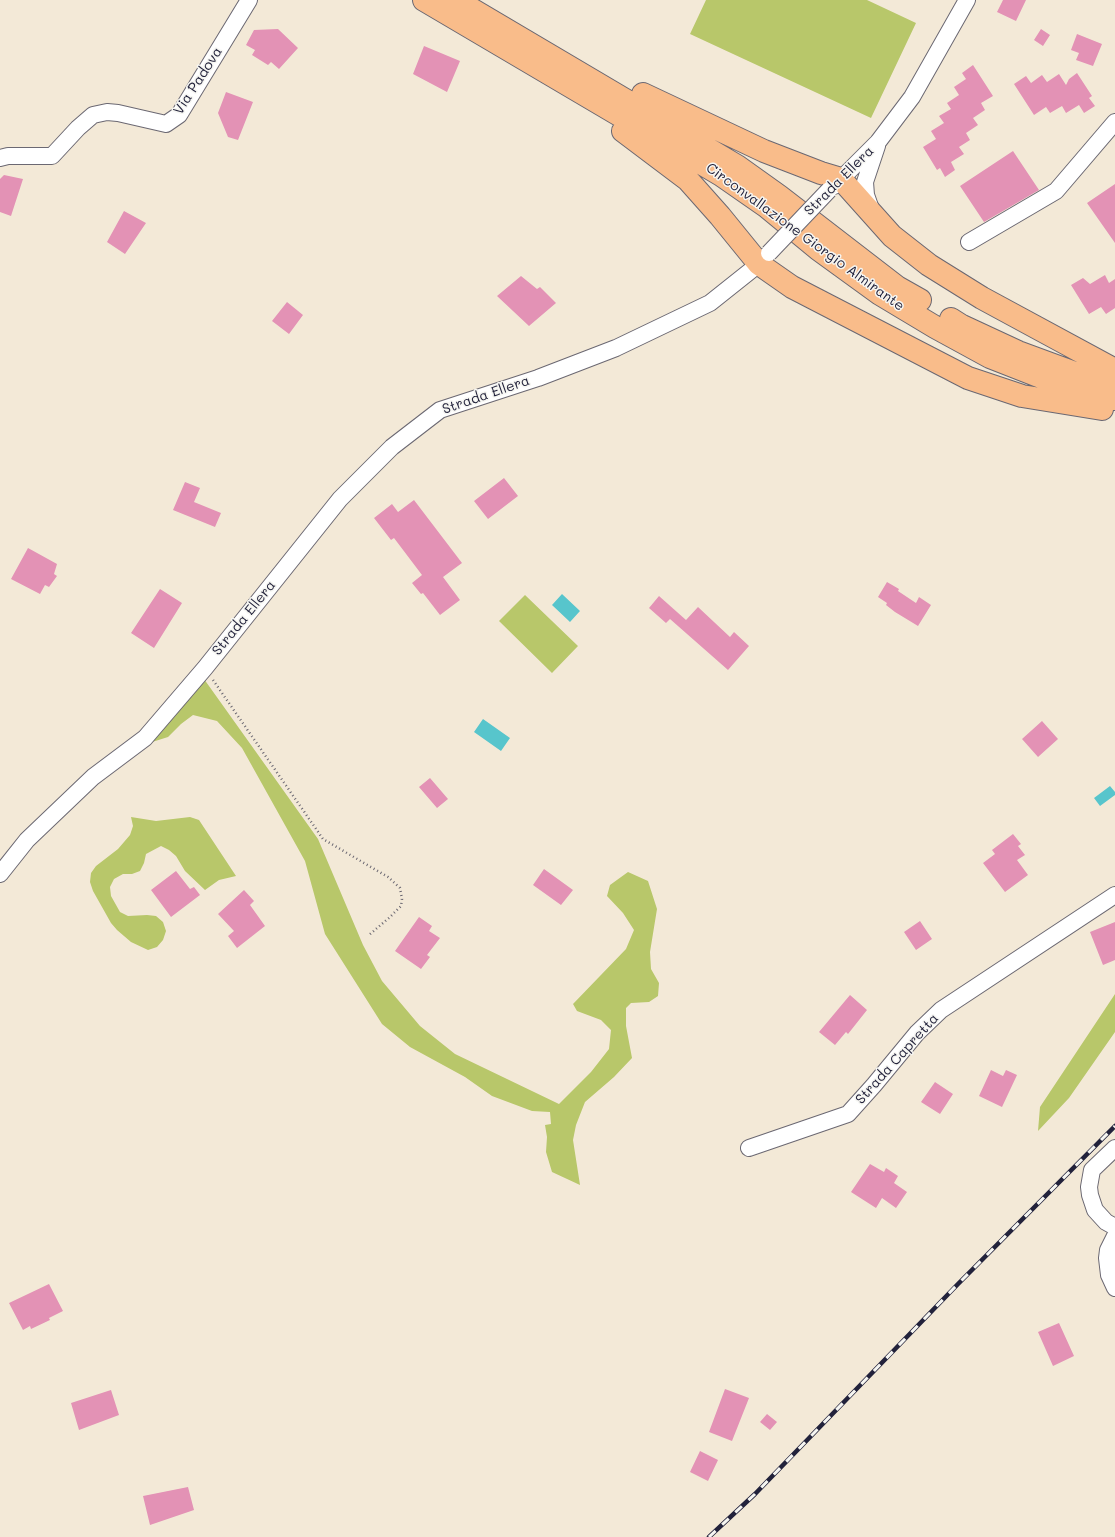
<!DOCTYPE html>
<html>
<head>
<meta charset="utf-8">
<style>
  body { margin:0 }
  canvas { display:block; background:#f3e9d7 }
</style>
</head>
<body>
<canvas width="1115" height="1537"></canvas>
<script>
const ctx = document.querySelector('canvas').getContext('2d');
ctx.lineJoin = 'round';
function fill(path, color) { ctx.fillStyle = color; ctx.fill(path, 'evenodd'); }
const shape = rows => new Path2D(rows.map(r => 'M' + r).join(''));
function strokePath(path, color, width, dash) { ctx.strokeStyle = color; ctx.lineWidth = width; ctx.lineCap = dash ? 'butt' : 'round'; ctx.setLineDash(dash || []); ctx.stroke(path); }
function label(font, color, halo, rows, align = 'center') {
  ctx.font = font + ' Mali,sans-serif'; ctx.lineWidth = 3; ctx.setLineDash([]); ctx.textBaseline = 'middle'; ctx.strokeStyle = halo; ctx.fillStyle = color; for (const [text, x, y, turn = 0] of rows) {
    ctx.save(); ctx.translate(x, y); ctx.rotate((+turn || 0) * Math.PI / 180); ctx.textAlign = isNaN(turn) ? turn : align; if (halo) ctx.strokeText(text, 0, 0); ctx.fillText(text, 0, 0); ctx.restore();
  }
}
const green = shape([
  [706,0,867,0,916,23,871,118,690,34],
  [525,595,578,646,552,673,499,621],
  [204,679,318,839,363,945,382,981,420,1026,455,1054,559,1104,591,1072,609,1049,611,1030,601,1020,577,1011,573,1004,626,949,634,930,623,913,607,896,610,885,628,872,648,881,657,909,650,952,651,969,659,983,658,996,649,1002,631,1003,626,1008,626,1026,632,1058,614,1077,585,1102,576,1125,573,1140,580,1185,552,1172,546,1152,547,1137,545,1125,551,1124,550,1112,532,1111,492,1096,465,1077,410,1047,382,1024,325,934,305,861,242,748,217,721,193,715,181,724,168,737,149,743],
  [131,817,156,821,190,817,199,820,236,876,219,880,205,890,185,871,176,856,169,850,161,846,146,854,144,863,140,871,132,874,123,874,114,879,110,887,111,896,120,912,128,916,147,915,156,916,163,922,166,931,163,940,157,947,148,950,131,942,117,930,111,923,93,891,90,882,91,873,96,866,118,849,130,835,133,826],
  [1115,994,1115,1032,1069,1098,1038,1131,1040,1107]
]);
const water = shape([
  [562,594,580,611,570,622,552,605],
  [483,719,510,738,501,751,474,732],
  [1110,786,1115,792,1115,795,1100,806,1094,798]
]);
const building = shape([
  [1003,0,1026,0,1016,21,997,12],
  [278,29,298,48,279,69,271,62,268,65,252,55,255,50,246,45,254,30],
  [1041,29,1050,35,1043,46,1034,40],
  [1077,34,1102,44,1093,66,1076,60,1079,53,1071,50],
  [424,46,460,61,447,92,413,74],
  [973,65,993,96,981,103,985,110,973,118,978,125,966,133,970,140,959,147,964,154,951,162,955,170,945,177,940,168,937,170,923,147,936,139,931,131,944,123,939,116,951,109,947,103,959,95,954,87,966,79,962,73],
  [1077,73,1092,96,1089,98,1095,106,1084,113,1079,105,1066,113,1062,106,1050,113,1046,107,1034,115,1014,84,1026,76,1031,83,1042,75,1047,82,1059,74,1066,85,1069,79],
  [226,92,253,102,238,140,228,137,218,113],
  [1013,151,1039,190,984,222,960,186],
  [4,175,23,179,11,216,0,212,0,179],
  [1115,184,1115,243,1087,203],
  [124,211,146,223,125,254,107,242],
  [1105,275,1109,283,1115,279,1115,308,1106,314,1101,307,1089,314,1071,285,1083,278,1090,284],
  [521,276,537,289,540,287,556,303,529,326,497,296],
  [287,302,303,315,289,334,272,321],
  [504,478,518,496,488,519,474,501],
  [185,482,200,488,194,502,221,513,215,527,173,510],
  [414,500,462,563,443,577,460,600,440,615,423,593,421,594,412,583,422,575,394,538,391,540,374,518,392,504,398,512],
  [28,548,57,564,54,574,57,576,49,587,45,585,40,594,11,579],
  [887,582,899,589,898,591,916,603,919,597,931,605,918,626,895,612,886,605,887,603,878,597],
  [160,589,182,603,154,648,131,633],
  [659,596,686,620,698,607,730,637,734,632,749,646,728,670,670,619,666,623,649,608],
  [1042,721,1058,739,1038,757,1022,739],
  [430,778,448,799,437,808,419,787],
  [1013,834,1021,844,1018,846,1025,855,1017,860,1028,875,1005,892,983,863,995,854,992,850],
  [544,869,573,890,561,905,533,885],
  [176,871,190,889,194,887,200,895,171,917,151,890],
  [244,890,254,901,250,905,265,926,237,948,228,936,234,931,218,914],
  [419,917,432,926,429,931,440,938,427,955,430,957,421,969,395,951],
  [920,921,932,939,916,950,904,932],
  [1115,922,1115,960,1103,965,1090,932],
  [850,995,867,1010,848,1034,846,1032,835,1045,819,1032],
  [991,1070,1003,1076,1006,1070,1017,1075,1002,1107,979,1096],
  [935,1082,953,1094,940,1114,921,1102],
  [870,1164,884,1172,886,1168,898,1176,894,1183,907,1192,896,1208,882,1198,876,1208,851,1192],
  [49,1284,63,1311,49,1318,50,1320,31,1329,30,1326,23,1330,9,1303],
  [1059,1323,1074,1356,1053,1366,1038,1332],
  [725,1389,749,1398,732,1441,709,1432],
  [111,1390,119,1415,79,1430,71,1403],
  [767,1414,777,1422,770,1430,760,1422],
  [700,1451,718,1460,708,1481,690,1472],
  [188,1487,194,1510,150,1525,143,1496]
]);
const path = shape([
  [213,680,323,839,388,877,400,888,402,899,401,906,390,917,369,935]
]);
const minor = shape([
  [0,158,8,156,52,156,78,128,93,115,107,112,118,113,166,124,179,115,249,0],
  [834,186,878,142,912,97,967,0],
  [872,212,866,195,865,182,877,146],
  [969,242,1056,191,1115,122],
  [0,874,27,840,93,777,145,738,205,668,340,499,392,447,440,410,538,378,616,348,710,303,759,264,766,256],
  [749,1148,848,1114,874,1085,917,1033,941,1010,1115,895],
  [1115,1148,1092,1170,1089,1187,1090,1195,1095,1210,1106,1222,1115,1227],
  [1115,1236,1108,1250,1107,1258,1109,1275,1115,1288]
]);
const highway = shape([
  [424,0,721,175,767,207,818,249,880,294,935,327,990,357,1064,386,1115,399],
  [456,0,737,166,779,196,897,287,920,300],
  [643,94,764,151,821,173,841,179,892,236,929,265,982,298,1115,370],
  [623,131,688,180,720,216,759,264,792,287,968,378,1022,396,1102,409],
  [951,319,962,326,1018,352,1075,373,1115,383]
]);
const rail = shape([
  [709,1537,755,1494,958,1284,1115,1126]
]);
const minorBridge = shape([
  [769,253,829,190]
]);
const streetNames = [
  ["Via Padova",198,81,-57],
  ["Strada Ellera",839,181,-45],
  ["Circonvallazione Giorgio Almirante",805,237,36],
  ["Strada Ellera",486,395,-19],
  ["Strada Ellera",244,618,-51],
  ["Strada Capretta",897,1059,-48]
];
fill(green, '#b8c76a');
fill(water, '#57c5cc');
fill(building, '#e392b5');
strokePath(minor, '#6b6872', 18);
strokePath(highway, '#6b6872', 24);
strokePath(path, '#6b6872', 2.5, [1, 3]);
strokePath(minor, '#fff', 16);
strokePath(highway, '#f9bc8a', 22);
strokePath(rail, '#22223b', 4.5);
strokePath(rail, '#f6f6f2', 3, [9]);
strokePath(minorBridge, '#6b6872', 18, []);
strokePath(minorBridge, '#fff', 16);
label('14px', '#22223b', '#f6f6f2', streetNames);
</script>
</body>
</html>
